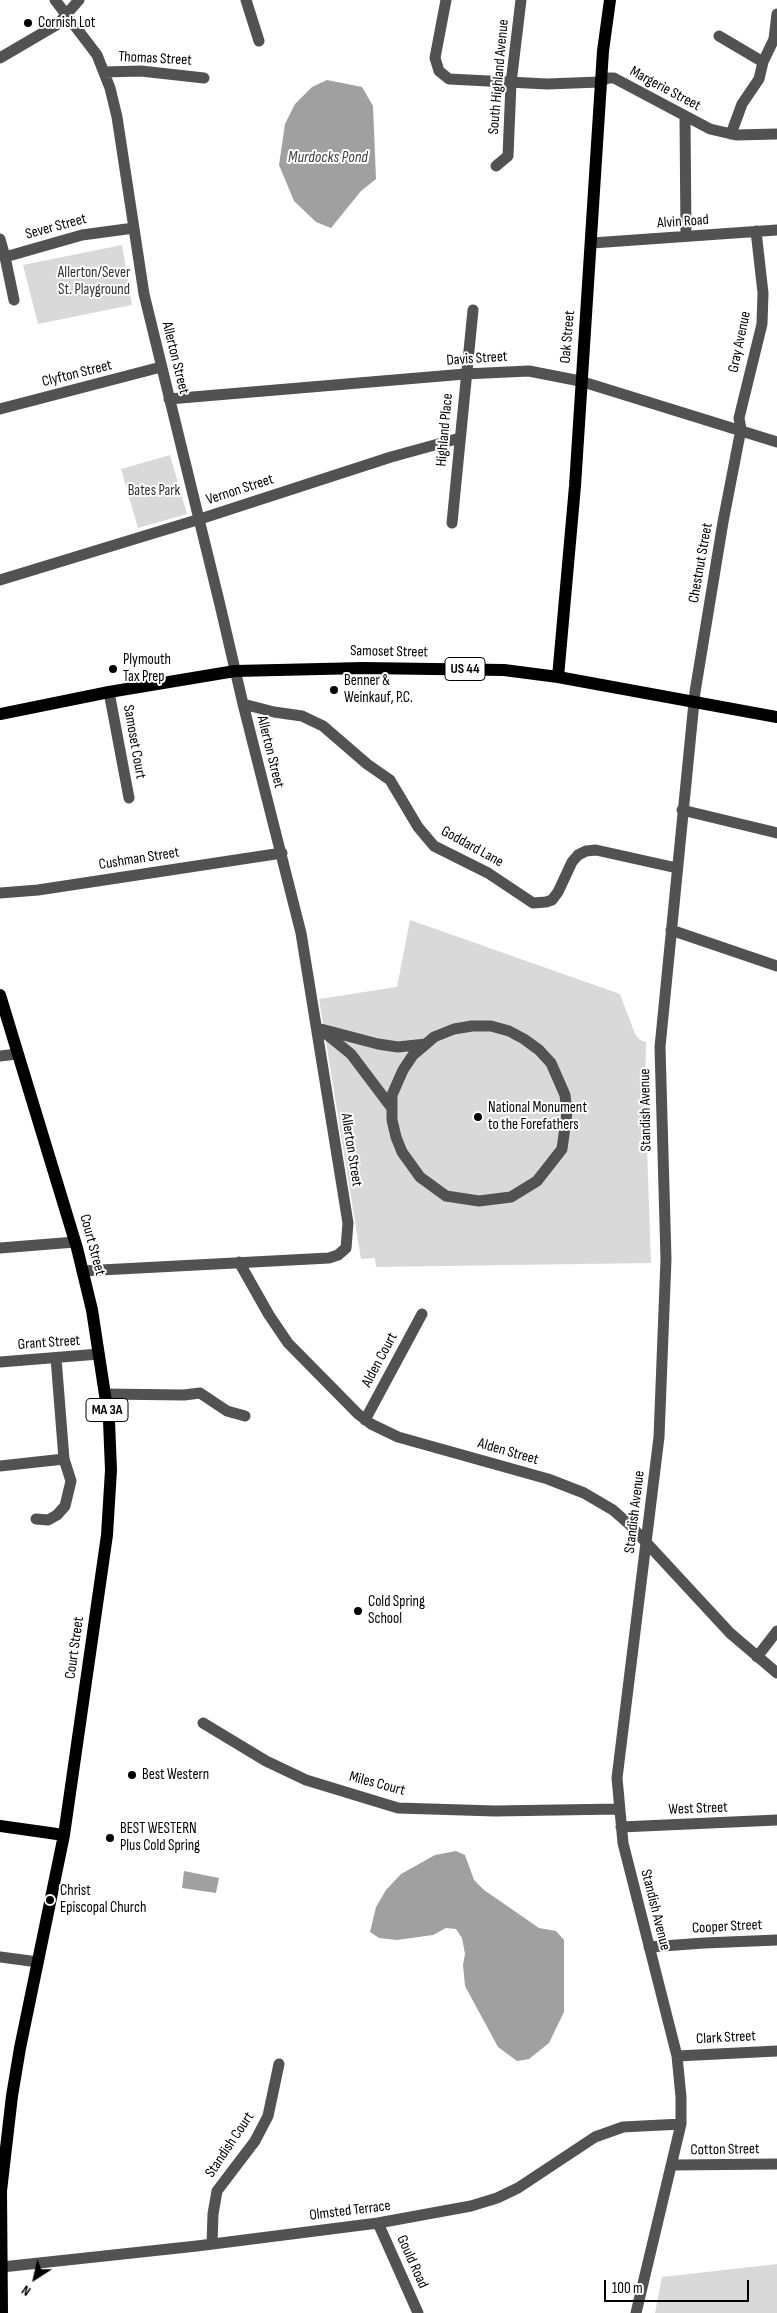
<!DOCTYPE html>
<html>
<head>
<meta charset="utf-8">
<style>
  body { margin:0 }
  #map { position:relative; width:777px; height:2313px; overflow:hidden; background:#fff; font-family:"Sofia Sans Condensed",sans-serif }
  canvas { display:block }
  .north { position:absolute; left:10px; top:2253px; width:50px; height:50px; -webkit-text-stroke:4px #fff; paint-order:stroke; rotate:215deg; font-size:14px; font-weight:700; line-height:20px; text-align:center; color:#000 }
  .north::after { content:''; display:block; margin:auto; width:18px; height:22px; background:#000; clip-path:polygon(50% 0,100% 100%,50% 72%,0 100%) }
  .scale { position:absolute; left:604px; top:2280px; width:145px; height:22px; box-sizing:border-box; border:2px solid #000; border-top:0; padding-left:6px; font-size:15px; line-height:18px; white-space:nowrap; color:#000; -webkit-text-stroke:4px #fff; paint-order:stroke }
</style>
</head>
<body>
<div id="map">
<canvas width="777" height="2313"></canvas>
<div class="north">N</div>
<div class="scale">100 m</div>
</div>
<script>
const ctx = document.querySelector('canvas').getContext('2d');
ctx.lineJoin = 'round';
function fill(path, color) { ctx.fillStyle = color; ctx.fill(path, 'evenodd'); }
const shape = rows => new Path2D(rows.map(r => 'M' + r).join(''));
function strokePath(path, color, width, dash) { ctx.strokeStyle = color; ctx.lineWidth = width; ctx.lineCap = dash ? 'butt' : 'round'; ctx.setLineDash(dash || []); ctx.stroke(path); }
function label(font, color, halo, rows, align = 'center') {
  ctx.font = font + ' "Sofia Sans Condensed",sans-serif'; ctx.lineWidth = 4; ctx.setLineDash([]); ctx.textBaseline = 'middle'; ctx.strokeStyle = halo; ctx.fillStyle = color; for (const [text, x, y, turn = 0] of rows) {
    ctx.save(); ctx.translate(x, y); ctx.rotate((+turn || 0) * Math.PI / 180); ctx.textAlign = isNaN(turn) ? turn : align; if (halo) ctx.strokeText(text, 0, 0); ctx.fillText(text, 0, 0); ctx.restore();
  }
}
const green = shape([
  [122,245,132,305,38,324,23,265],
  [170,455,187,514,138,528,121,469],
  [410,920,620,994,635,1034,640,1040,646,1042,645,1090,651,1263,376,1267,375,1258,361,1259,319,999,397,987],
  [777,2264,777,2313,655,2313,662,2277]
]);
const water = shape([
  [327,80,362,87,373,106,376,179,361,191,331,228,316,222,294,201,279,165,285,124,295,104,312,87],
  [456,1851,465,1855,474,1880,484,1890,539,1928,556,1931,564,1940,564,2012,549,2043,529,2059,517,2061,498,2047,465,1986,463,1965,465,1954,462,1938,456,1929,446,1928,433,1935,397,1940,379,1938,370,1932,376,1907,386,1890,401,1874,435,1855],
  [184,1871,219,1878,216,1893,182,1888]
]);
const minor = shape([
  [55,0,97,55,110,88,117,117,144,294,220,605,243,704,301,933,348,1223,346,1248,338,1255,329,1258,82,1271],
  [246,0,259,41],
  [446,0,435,58,439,71,449,79,547,84,600,82,608,78,614,78,710,129,736,135,777,134],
  [719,36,763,62],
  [0,58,58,24,79,0],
  [104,72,141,71,204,78],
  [685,117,686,236],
  [731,134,742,104,759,79,763,62,774,39,777,14],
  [496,166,508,156,511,83,521,0],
  [0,239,5,257,82,235,134,228],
  [592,243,777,230],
  [5,257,14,300],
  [169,399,465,374,529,371,580,381,777,442],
  [0,409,161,367],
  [452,523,473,310],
  [0,580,200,519,391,457,460,438],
  [109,692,129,798],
  [243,704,274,712,302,716,323,726,367,764,390,780,418,827,434,846,488,873,533,903,546,902,552,900,558,892,572,862,578,855,586,851,596,850,677,868],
  [682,810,777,833],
  [0,893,38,890,282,853],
  [671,930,777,966],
  [317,1028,378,1044,398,1047,426,1044,434,1037,454,1029,472,1026,491,1026,509,1031,524,1039,539,1050,551,1063,565,1095,567,1112,562,1149,537,1181,511,1197,479,1201,446,1196,420,1177,402,1152,396,1137,392,1120,392,1095,403,1070,413,1055,426,1044],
  [325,1033,351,1054,391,1107],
  [0,1056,17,1054],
  [0,1248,75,1242],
  [239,1262,269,1315,288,1343,358,1414,371,1424,398,1437,548,1479,584,1493,613,1510,630,1525,730,1633,777,1673],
  [0,1362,99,1354],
  [105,1394,184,1395,200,1393,227,1411,245,1416],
  [365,1420,422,1314],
  [0,1466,64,1459],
  [36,1519,48,1520,57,1515,65,1506,71,1481,64,1459,56,1358],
  [757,1657,777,1631],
  [203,1723,266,1761,306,1780,398,1808,495,1811,619,1809],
  [621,1827,777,1820],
  [649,1947,704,1943,777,1940],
  [0,1957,38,1962],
  [677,2056,777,2051],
  [673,2165,777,2164],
  [378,2223,418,2313],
  [212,2244,213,2214,217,2191,255,2141,268,2116,279,2064],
  [2,2267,197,2246,378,2223,471,2206,497,2198,518,2188,595,2137,623,2127,681,2124],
  [636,2313,681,2124,681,2097,677,2056,623,1843,617,1778,659,1437,666,1259,660,1047,695,692,723,522,741,429,739,418,762,324,763,293,756,231]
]);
const major = shape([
  [558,677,575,486,603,51,610,0],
  [0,714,109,692,235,671,363,668,504,670,558,677,777,717],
  [0,995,77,1248,92,1310,109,1421,111,1470,107,1535,64,1835,20,2048,12,2096,1,2191,2,2313],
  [0,1826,64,1835]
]);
const markers = [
  [28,23,5,"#000"],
  [113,669,5,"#000"],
  [334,690,5,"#000"],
  [478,1117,5,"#000"],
  [358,1611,5,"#000"],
  [132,1775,5,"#000"],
  [110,1838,5,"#000"],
  [50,1900,5,"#000"]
];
const shields = [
  [465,669,40],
  [107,1410,42]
];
const shieldNames = [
  ["US 44",465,669],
  ["MA 3A",107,1410]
];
const poiNames = [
  ["Cornish Lot",38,23],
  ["Plymouth",123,660],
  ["Tax Prep",123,677],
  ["Benner &",344,681],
  ["Weinkauf, P.C.",344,698],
  ["National Monument",488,1108],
  ["to the Forefathers",488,1125],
  ["Cold Spring",368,1602],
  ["School",368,1619],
  ["Best Western",142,1775],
  ["BEST WESTERN",120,1829],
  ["Plus Cold Spring",120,1846],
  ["Christ",60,1891],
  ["Episcopal Church",60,1908]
];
const streetNames = [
  ["Thomas Street",155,59,3],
  ["South Highland Avenue",499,77,-85],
  ["Margerie Street",665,89,28],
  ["Alvin Road",683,222,-4],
  ["Sever Street",56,227,-15],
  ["Oak Street",568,337,-85],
  ["Gray Avenue",740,342,-78],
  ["Allerton Street",175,358,76],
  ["Davis Street",477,359,-4],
  ["Clyfton Street",77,374,-14],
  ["Highland Place",445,430,-85],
  ["Vernon Street",240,490,-18],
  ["Chestnut Street",701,563,-80],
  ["Samoset Street",389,652,1],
  ["Samoset Court",134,742,80],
  ["Allerton Street",270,752,76],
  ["Goddard Lane",472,847,29],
  ["Cushman Street",139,859,-9],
  ["Standish Avenue",646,1110,-91],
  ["Allerton Street",351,1150,81],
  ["Court Street",92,1245,75],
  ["Grant Street",49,1343,-4],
  ["Alden Court",380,1360,-62],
  ["Alden Street",508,1452,16],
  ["Standish Avenue",635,1512,-83],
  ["Court Street",75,1648,-82],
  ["Miles Court",377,1784,15],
  ["West Street",698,1809,-2],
  ["Standish Avenue",655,1910,76],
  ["Cooper Street",727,1927,-3],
  ["Clark Street",726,2038,-3],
  ["Standish Court",230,2145,-56],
  ["Cotton Street",725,2150,-1],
  ["Olmsted Terrace",350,2211,-7],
  ["Gould Road",412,2262,66]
];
const parkNames = [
  ["Allerton/Sever",94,273],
  ["St. Playground",94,290],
  ["Bates Park",154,491]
];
const waterNames = [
  ["Murdocks Pond",328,158]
];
fill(green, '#d9d9d9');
fill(water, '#a0a0a0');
strokePath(minor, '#525252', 11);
strokePath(major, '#000', 12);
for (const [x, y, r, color] of markers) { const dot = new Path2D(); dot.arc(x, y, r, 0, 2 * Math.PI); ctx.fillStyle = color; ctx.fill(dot); strokePath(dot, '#fff', 2); }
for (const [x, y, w] of shields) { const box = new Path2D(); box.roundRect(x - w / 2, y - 11.5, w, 23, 4); ctx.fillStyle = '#fff'; ctx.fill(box); strokePath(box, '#000', 1); }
label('bold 14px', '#000', null, shieldNames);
label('15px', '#000', '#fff', poiNames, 'left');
label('15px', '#000', '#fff', streetNames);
label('15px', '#303030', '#fff', parkNames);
label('italic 16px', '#414141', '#fff', waterNames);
</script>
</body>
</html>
